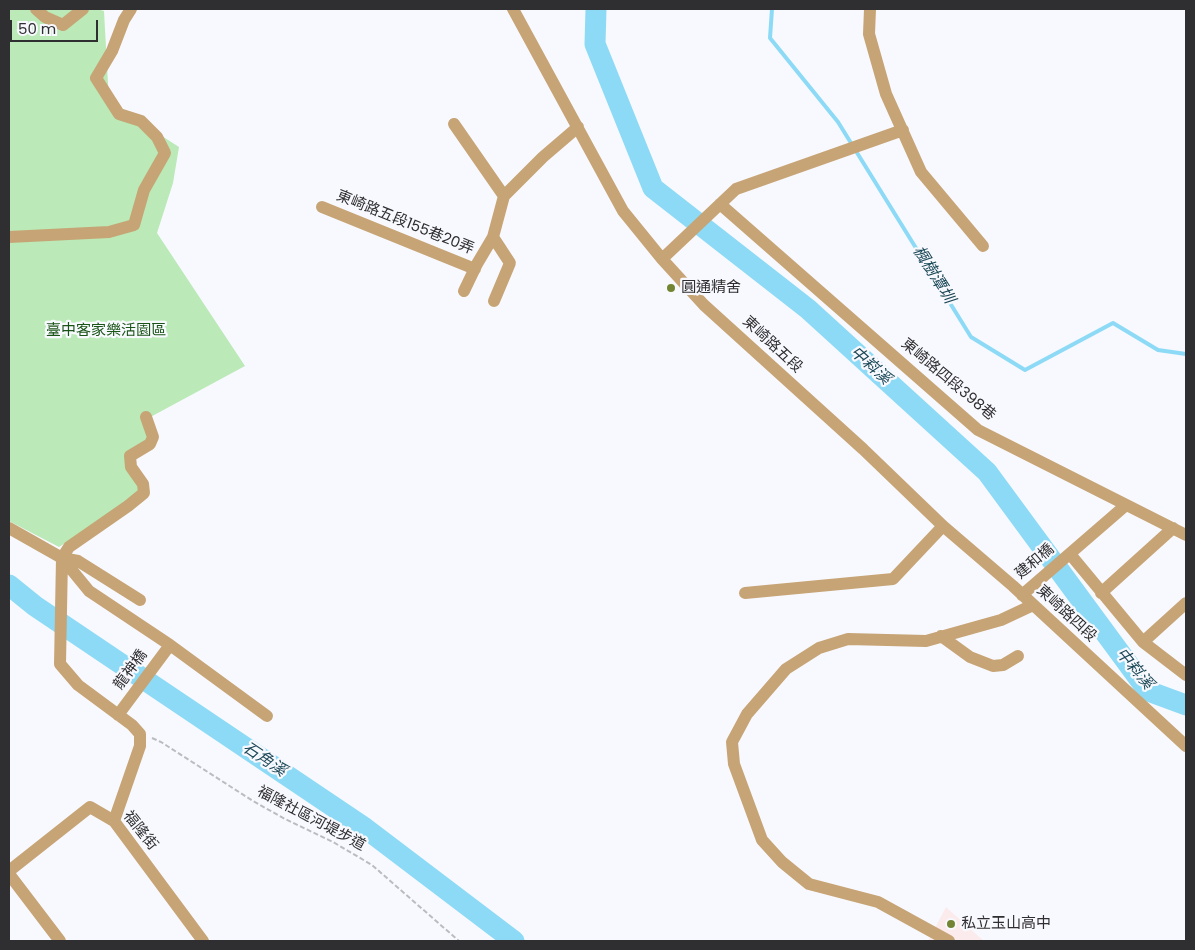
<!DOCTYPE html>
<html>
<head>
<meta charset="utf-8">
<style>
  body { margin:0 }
  #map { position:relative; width:1195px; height:950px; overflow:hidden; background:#f8f9fe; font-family:Poppins,sans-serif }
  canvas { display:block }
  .frame { position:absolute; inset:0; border:10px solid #2f2f31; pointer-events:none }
  .scale { position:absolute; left:10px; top:20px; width:88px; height:22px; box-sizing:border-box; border:2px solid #2f2f31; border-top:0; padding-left:6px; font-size:15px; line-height:18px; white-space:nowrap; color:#2f2f31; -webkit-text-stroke:4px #f8f9fe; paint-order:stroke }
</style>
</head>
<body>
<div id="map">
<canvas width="1195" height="950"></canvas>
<div class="frame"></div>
<div class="scale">50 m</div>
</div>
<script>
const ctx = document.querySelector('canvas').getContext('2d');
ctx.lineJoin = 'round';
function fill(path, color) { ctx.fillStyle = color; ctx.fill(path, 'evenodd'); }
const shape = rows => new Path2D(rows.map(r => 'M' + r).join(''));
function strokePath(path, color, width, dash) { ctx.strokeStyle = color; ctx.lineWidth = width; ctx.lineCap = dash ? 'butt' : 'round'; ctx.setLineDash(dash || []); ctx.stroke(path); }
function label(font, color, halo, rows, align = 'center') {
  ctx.font = font + ' Poppins,"Noto Sans TC",sans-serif'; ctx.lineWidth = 4.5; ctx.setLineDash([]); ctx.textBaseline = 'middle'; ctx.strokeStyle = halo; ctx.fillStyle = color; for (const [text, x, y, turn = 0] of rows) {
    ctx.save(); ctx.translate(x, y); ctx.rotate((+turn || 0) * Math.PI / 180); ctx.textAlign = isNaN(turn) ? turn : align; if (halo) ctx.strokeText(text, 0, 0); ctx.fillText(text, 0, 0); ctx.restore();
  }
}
const education = shape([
  [946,907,984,941,928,941]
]);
const green = shape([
  [9,9,97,9,104,11,109,102,179,147,173,183,157,233,245,366,143,421,149,441,126,457,143,494,59,547,9,521]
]);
const stream = shape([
  [772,9,770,38,838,122,971,337,1025,370,1113,323,1158,350,1186,354]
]);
const river = shape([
  [596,9,595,44,653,188,808,309,987,472,1148,691,1186,705],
  [9,585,35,606,365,828,514,941]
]);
const path = shape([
  [152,738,161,742,253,801,285,819,333,842,372,865,459,941]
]);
const minor = shape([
  [36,9,45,17,63,25,83,9],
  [513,9,623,211,662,259,704,305,863,449,943,526,1013,586,1186,746],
  [870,9,869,34,886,94,921,172,983,246],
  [454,124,504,196],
  [720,204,978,430,1186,535],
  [322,207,475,269],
  [9,237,109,232,134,225,144,190,165,153,157,137,141,121,119,114,96,78,112,51,124,20,131,9],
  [493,237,510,263,494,301],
  [662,259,736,189,903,130],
  [464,291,477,264,493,237,504,196,543,157,578,127],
  [9,528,62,558,89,591,170,645,267,716],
  [1070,554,1143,642,1186,675],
  [62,558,78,561,140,600],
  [745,593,893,579,943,526],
  [1101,593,1173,528],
  [1022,595,1126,505],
  [941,636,970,657,993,666,1003,665,1018,656],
  [1143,642,1186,603],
  [118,715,170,645],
  [114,821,140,746,140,734,132,725,78,685,60,664,62,558,69,547,128,506,144,493,143,484,131,467,130,456,150,444,153,437,146,417],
  [9,871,90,807,114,821,203,941],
  [9,874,60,941],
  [949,941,878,902,809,884,782,862,762,840,734,764,732,742,747,714,786,669,819,648,848,639,926,641,1001,620,1033,605]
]);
const markers = [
  [671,288,5,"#738433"],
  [951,924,5,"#738433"]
];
const streetNames = [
  ["東崎路五段155巷20弄",405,223,22],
  ["東崎路五段",772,345,43],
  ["東崎路四段398巷",948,380,40],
  ["建和橋",1035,562,-40],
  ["東崎路四段",1066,614,43],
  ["龍神橋",131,670,-54],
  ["福隆社區河堤步道",311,819,28],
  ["福隆街",140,831,51]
];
const poiNames = [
  ["圓通精舍",681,288],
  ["私立玉山高中",961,924]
];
const parkNames = [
  ["臺中客家樂活園區",106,331]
];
const waterNames = [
  ["楓樹潭圳",933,275,58],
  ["中嵙溪",870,366,42],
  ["中嵙溪",1134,669,50],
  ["石角溪",264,760,34]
];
fill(education, '#fbebec');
fill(green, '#bbe9b7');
strokePath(stream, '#8ddaf6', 4);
strokePath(river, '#8ddaf6', 21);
strokePath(path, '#bbbcc0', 2, [5, 2.5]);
strokePath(minor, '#c7a475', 12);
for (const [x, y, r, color] of markers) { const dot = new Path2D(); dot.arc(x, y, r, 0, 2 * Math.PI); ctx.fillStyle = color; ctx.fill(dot); strokePath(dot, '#f8f9fe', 2); }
label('15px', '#2f2f31', '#f8f9fe', streetNames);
label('15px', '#2f2f31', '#f8f9fe', poiNames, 'left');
label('15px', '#1a5417', '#f8f9fe', parkNames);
label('italic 16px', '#1b4857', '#f8f9fe', waterNames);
</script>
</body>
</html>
